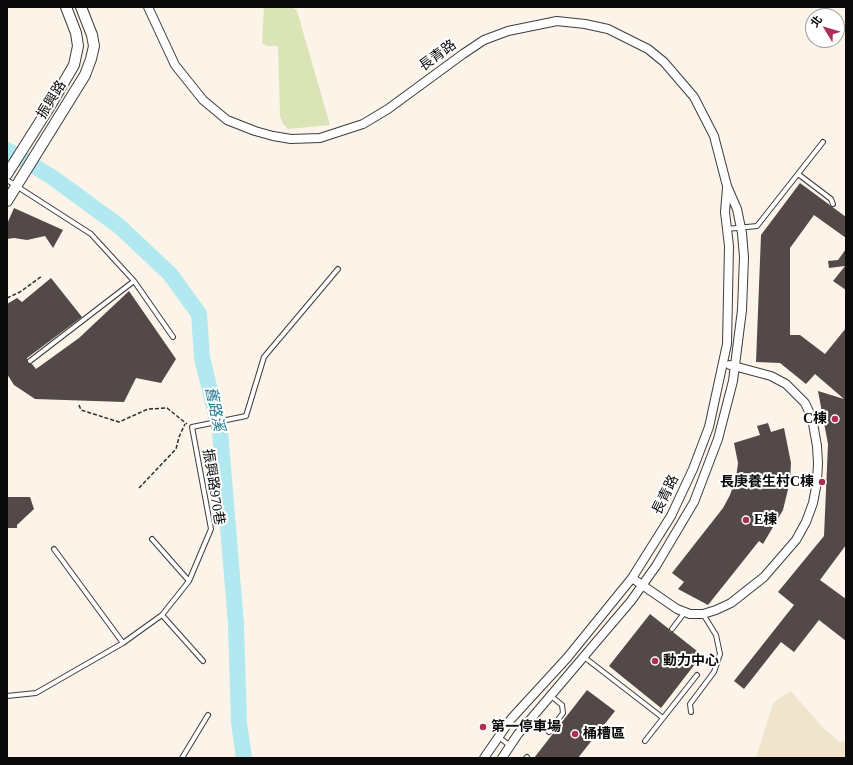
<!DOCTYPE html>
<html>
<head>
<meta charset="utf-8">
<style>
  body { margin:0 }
  #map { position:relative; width:853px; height:765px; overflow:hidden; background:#fdf4e9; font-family:"Times New Roman","Noto Sans TC",serif }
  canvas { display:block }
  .frame { position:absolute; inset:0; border:8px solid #0a0a0a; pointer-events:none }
  .north { position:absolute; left:805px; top:8px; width:40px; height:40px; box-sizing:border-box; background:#fff; border:1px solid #9d9d9d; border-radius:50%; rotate:308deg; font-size:11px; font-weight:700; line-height:16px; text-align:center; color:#0a0a0a }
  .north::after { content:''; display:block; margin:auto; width:14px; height:18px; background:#ad2f56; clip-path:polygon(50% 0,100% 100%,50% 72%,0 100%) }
</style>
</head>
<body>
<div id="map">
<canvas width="853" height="765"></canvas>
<div class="frame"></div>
<div class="north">北</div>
</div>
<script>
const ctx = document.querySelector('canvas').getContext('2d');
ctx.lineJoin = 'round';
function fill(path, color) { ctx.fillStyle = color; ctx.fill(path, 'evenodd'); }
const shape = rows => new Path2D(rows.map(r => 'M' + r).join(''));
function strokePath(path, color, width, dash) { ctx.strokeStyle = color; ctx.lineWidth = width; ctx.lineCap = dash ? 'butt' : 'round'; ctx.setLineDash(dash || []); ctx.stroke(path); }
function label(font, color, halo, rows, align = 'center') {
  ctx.font = font + ' "Times New Roman","Noto Sans TC",serif'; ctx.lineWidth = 4; ctx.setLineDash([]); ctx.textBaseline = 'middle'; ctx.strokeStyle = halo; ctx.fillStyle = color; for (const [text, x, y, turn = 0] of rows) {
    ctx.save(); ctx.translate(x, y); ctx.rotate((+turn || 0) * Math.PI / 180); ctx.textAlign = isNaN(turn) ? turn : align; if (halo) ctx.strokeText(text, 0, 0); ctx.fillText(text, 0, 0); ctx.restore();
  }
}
const farmland = shape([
  [791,691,824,729,840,742,846,740,846,758,756,758,773,703]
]);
const green = shape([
  [264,7,292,7,297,11,330,125,288,129,283,124,280,116,278,46,267,46,262,43]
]);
const river = shape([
  [7,150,52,177,119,226,170,274,199,314,202,358,220,431,236,624,239,723,244,758]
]);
const building = shape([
  [800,183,846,217,846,238,814,215,790,248,790,335,800,335,825,354,846,328,846,545,820,580,846,599,846,641,819,620,794,652,781,642,744,689,734,681,794,605,778,592,824,536,828,444,818,391,844,399,815,374,806,384,780,363,756,362,761,235],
  [14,208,63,230,53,248,45,236,27,240,14,238,7,239,7,224],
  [846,249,846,290,833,281,845,266,829,268,828,261,838,260],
  [51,278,82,317,27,358,28,363,32,364,36,369,79,338,129,291,176,359,161,383,136,378,124,402,35,399,14,385,7,374,7,304,17,298,22,302],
  [768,423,771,432,784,428,791,463,790,481,783,510,763,544,759,541,708,605,678,589,684,582,672,573,723,508,730,495,736,478,738,463,734,443,760,435,757,426],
  [7,497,30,497,34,509,17,525,17,528,7,528],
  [650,614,669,629,670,632,673,632,702,655,661,708,609,666],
  [587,690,615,711,578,758,534,758]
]);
const path = shape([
  [7,298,20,292,42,276],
  [79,405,81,410,119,422,148,409,167,408,187,424],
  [139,488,176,449,179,437,185,424]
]);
const service = shape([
  [798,174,831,199,833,204],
  [7,180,91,234,134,281,173,337],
  [727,229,757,226,823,142],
  [30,361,134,281],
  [152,539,189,581],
  [54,549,123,643],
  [162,615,203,661],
  [672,629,685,612],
  [584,657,663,718],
  [7,696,36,693,123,643,162,615,189,581,211,529,192,427,246,416,264,357,338,269],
  [691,712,690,704,714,672,720,654,716,635,703,614],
  [549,732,563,713,562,705,551,696],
  [499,737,510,746],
  [645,741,697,675],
  [182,758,208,715],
  [526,758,527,757]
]);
const minor = shape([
  [148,7,175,65,203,100,227,120,255,131,273,136,291,139,320,138,363,124,388,109,463,54,484,40,508,31,557,21,585,24,608,29,648,49,664,62,694,97,714,136,727,186,737,209,742,233,744,257,742,310,733,381,718,439,694,502,656,566,631,601,518,734,502,758],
  [632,578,677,609,690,614,703,614,716,610,731,603,764,577,796,540,806,522,813,503,817,482,818,463,817,446,812,418,805,403,786,384,771,376,730,365],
  [484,758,511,719,567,658,632,578,671,516,693,469,709,427,727,344,729,246,725,212,727,188]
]);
const tertiary = shape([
  [7,174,50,106,74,65,78,46,76,33,66,7],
  [7,201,85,75,91,59,94,46,92,35,81,7]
]);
const markers = [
  [835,419,4,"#ad2f56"],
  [822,482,4,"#ad2f56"],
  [746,520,4,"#ad2f56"],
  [655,661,4,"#ad2f56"],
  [483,727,4,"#ad2f56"],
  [575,734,4,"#ad2f56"]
];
const streetNames = [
  ["長青路",438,56,-36],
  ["振興路",52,100,-58],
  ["振興路970巷",213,487,81],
  ["長青路",666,495,-64]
];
const poiNames = [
  ["C棟",827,419,"right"],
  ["長庚養生村C棟",814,482,"right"],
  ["E棟",754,520],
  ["動力中心",663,661],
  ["第一停車場",491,727],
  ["桶槽區",583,734]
];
const waterNames = [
  ["舊路溪",214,409,78]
];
fill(farmland, '#f0e4cc');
fill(green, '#dae4b7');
strokePath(river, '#b2e9f0', 16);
fill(building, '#524948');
strokePath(service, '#3d3d3d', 6);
strokePath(minor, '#3d3d3d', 10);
strokePath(tertiary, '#3d3d3d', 12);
strokePath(path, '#2c2c2c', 1.5, [4, 2]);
strokePath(service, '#fff', 4);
strokePath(minor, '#fff', 8);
strokePath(tertiary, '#fff', 10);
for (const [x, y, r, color] of markers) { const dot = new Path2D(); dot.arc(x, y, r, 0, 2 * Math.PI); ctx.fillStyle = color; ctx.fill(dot); strokePath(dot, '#fff', 1.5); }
label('14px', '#0a0a0a', '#fff', streetNames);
label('bold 14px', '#0a0a0a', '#fff', poiNames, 'left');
label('italic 15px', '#207c90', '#fff', waterNames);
</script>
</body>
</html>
